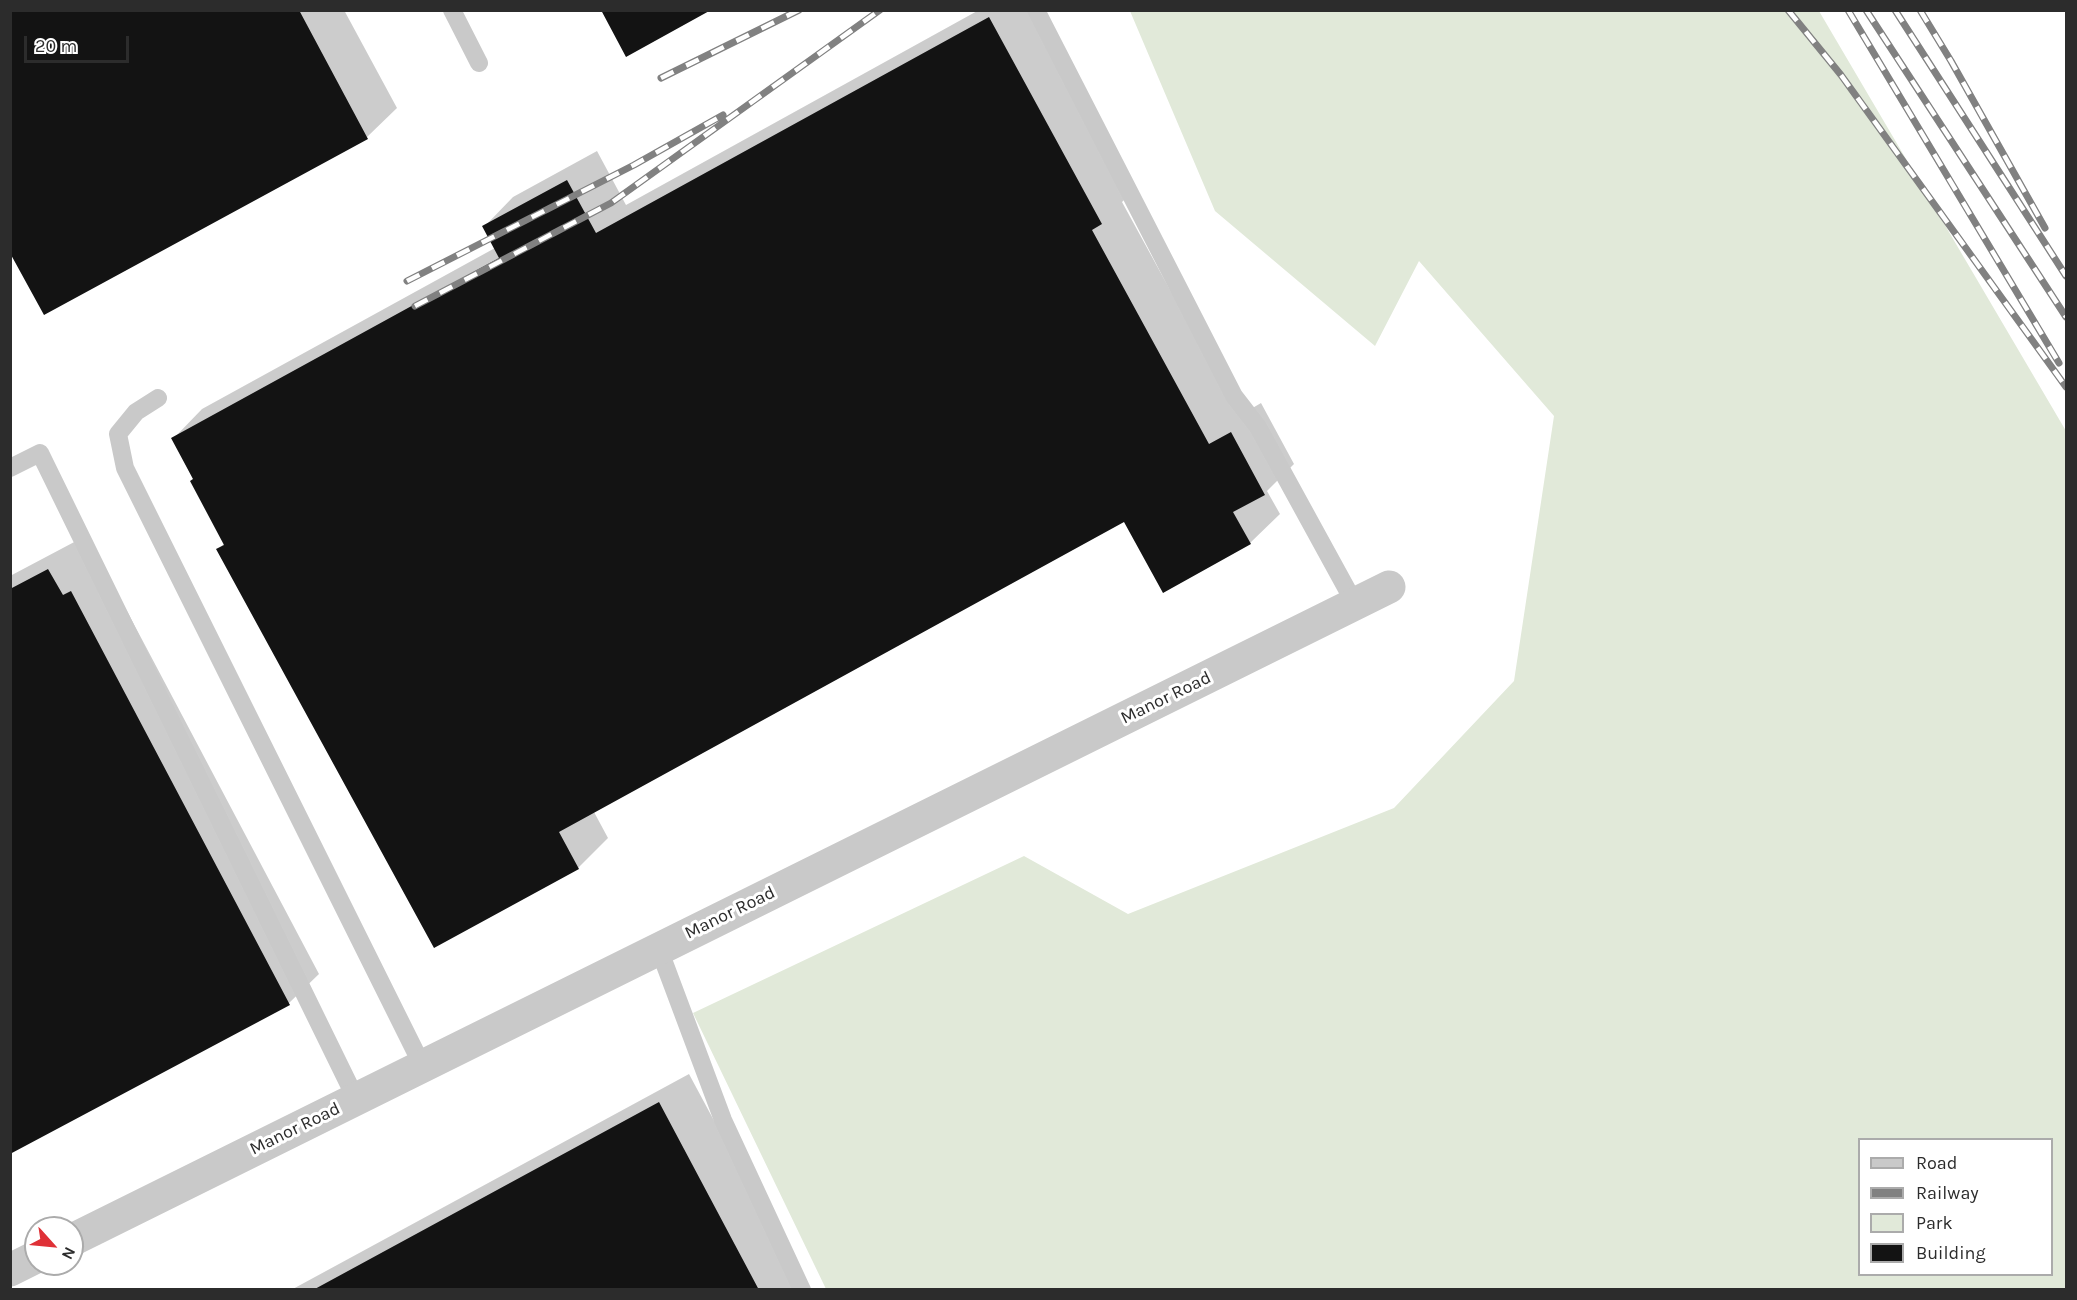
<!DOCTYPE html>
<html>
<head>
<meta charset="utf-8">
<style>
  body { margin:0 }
  #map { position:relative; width:2077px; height:1300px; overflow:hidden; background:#fff; font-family:Karla,sans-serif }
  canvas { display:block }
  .frame { position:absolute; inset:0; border:12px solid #2c2c2c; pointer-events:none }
  .legend { position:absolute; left:1858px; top:1138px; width:195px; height:138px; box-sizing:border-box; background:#fff; border:2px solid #ababab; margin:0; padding:8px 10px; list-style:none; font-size:18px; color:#2c2c2c }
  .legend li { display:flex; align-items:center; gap:12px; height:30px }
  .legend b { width:30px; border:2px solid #ababab }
  .north { position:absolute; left:24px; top:1216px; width:60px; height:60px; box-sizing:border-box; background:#fff; border:2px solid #ababab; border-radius:50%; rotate:117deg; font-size:16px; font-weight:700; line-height:24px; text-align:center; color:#2c2c2c }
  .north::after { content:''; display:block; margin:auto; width:21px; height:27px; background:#df3137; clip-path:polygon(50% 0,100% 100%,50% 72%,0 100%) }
  .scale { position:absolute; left:24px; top:36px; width:105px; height:27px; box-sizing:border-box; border:3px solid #2c2c2c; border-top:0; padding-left:8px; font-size:18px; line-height:21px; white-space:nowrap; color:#2c2c2c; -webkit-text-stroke:4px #fff; paint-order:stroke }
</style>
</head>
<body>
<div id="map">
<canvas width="2077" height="1300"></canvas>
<div class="frame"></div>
<ul class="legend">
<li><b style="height:8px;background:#c9c9c9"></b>Road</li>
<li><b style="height:8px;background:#818181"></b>Railway</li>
<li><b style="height:16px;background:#e1e9d9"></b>Park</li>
<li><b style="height:16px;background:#131313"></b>Building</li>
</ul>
<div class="north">N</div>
<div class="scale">20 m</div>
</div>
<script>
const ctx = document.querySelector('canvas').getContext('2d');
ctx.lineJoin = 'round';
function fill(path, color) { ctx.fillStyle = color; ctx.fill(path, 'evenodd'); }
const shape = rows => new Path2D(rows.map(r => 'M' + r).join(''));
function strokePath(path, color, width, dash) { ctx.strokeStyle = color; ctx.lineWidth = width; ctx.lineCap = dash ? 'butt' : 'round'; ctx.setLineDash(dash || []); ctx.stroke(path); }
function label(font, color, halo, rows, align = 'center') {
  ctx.font = font + ' Karla,sans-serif'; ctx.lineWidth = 6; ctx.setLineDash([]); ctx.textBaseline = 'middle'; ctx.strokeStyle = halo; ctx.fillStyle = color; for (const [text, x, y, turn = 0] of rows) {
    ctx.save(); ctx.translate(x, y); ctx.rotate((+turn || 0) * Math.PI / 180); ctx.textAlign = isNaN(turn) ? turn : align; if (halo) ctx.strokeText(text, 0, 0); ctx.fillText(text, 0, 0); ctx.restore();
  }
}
const green = shape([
  [1130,11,1819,11,2066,431,2066,1289,826,1289,693,1013,1024,856,1128,914,1394,808,1514,681,1554,416,1419,261,1375,346,1215,211],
  [1860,1140,2052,1140,2052,1274,1860,1274]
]);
const shadow = shape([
  [10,10,344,10,397,108,367,137],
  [979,10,1031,10,1131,193,1122,202,1239,416,1261,403,1294,464,1267,491,1280,514,1250,543,1125,519,594,812,608,838,578,868,435,946,218,549,225,543,173,439,202,409,495,248,484,227,513,197,597,151,626,205],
  [78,540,101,562,319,974,289,1003,10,1152,10,576],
  [689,1074,805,1290,291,1290]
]);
const building = shape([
  [10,10,299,10,368,139,44,315,10,253],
  [601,10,711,10,626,57],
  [989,17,1102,224,1092,230,1209,444,1231,432,1265,495,1233,512,1251,544,1163,593,1124,522,559,832,579,869,434,948,216,549,224,545,190,481,193,479,171,438,499,258,482,226,567,180,596,233],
  [48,569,63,595,71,591,290,1005,10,1154,10,589],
  [659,1102,759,1290,313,1290]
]);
const service = shape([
  [452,10,479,63],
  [1036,10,1234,396,1258,427,1355,604],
  [158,398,136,412,118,434,125,468,422,1065],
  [10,468,40,453,356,1099],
  [659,949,723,1120,802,1290]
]);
const minor = shape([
  [72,1240,1389,587],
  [10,1270,36,1257]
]);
const rail = shape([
  [1788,10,1841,75,2066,387],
  [1848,10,2059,363],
  [1866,10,2066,317],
  [1895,10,2066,276],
  [1920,10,1951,61,2045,228],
  [661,78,799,10],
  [407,281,634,165,723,115],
  [415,306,611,203,880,10]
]);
const streetNames = [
  ["Manor Road",1166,698,-26],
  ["Manor Road",730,913,-26],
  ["Manor Road",295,1129,-26]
];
fill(green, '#e1e9d9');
fill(shadow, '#0003');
fill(building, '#131313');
strokePath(service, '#c9c9c9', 18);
strokePath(minor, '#c9c9c9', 33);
strokePath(rail, '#818181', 7);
strokePath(rail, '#fff', 4.5, [14]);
label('18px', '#2c2c2c', '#fff', streetNames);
</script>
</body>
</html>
